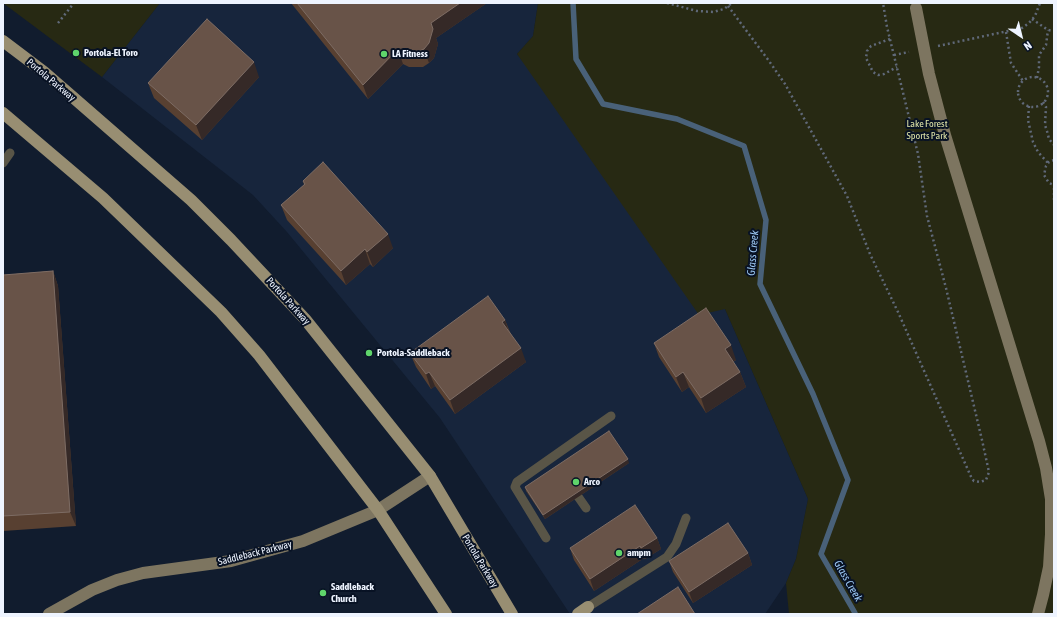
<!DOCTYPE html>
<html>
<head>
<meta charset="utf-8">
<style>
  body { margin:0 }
  #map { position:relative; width:1057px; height:617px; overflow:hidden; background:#111c2e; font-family:"Asap Condensed",sans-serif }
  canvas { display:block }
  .frame { position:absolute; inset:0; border:4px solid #eef4ff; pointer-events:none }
  .north { position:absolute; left:1001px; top:16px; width:40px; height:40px; -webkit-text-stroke:3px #081224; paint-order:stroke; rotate:145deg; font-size:11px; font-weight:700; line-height:16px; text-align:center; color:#eef4ff }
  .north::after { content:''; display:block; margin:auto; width:14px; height:18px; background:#eef4ff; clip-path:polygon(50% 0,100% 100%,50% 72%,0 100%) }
</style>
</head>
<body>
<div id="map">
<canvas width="1057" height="617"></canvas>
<div class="frame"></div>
<div class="north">N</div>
</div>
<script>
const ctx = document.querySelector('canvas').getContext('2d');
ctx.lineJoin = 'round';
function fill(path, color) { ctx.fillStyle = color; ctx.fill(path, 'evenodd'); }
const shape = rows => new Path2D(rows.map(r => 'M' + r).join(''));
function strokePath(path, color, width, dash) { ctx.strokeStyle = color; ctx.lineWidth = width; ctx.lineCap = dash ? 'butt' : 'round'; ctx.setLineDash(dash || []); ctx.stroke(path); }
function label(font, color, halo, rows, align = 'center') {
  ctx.font = font + ' "Asap Condensed",sans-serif'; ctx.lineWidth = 4; ctx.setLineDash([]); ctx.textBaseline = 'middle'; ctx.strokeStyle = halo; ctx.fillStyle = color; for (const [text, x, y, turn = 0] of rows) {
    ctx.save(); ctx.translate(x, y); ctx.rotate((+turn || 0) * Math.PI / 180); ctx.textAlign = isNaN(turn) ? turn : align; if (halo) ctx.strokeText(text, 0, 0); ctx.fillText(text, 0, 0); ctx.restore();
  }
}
const built = shape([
  [160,3,538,3,533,36,517,54,725,309,808,499,796,559,786,583,765,614,570,614,440,418,287,232,253,195,102,77]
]);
const green = shape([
  [3,3,160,3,102,77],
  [538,3,1054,3,1054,614,789,614,786,583,796,559,808,499,725,309,699,315,517,54,533,36]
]);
const stream = shape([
  [573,3,576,59,603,104,677,119,744,146,766,220,760,284,813,394,848,480,821,554,855,613]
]);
const path = shape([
  [667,3,697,11,713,12,724,9,732,3],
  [728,6,769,61,785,84,847,196,870,254,898,312,972,479,974,481,980,482,986,480,989,472,982,440,946,288,927,216,918,154,887,27,883,3],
  [1032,19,1048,30,1054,31],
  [58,23,74,3],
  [1006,32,1011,63,1023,81],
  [890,39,871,46,867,51,866,58,873,72,878,75,884,74,897,67],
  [938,46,1022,28,1029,23,1035,16,1040,3],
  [894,55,909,52],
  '1018 92a15 15 0 1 1 30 0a15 15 0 1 1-30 0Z',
  [1037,78,1039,67,1039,55,1046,45,1048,30],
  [1043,102,1046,107,1045,125,1047,131,1049,139,1054,145],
  [1029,106,1028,120,1033,142,1038,152,1048,163],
  [1054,160,1049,162,1046,166,1044,175,1049,183,1054,185],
  [1054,188,1054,203]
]);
const lane = shape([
  [3,163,10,153],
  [572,488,586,508],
  [546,538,515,487,517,482,611,416],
  [588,607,667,557,676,544,686,518]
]);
const secondary = shape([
  [916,8,929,74,945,135,1039,441,1046,468,1051,499,1051,534,1049,567,1043,595,1038,614],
  [49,614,92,590,117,580,143,573,231,561,303,541,378,510,430,476]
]);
const primary = shape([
  [3,41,44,72,191,200,231,240,305,319,430,476,512,614],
  [3,113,103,198,221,312,259,355,378,510,446,614],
  [578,614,588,607]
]);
const wall = shape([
  [291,3,487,3,436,38,438,44,434,58,429,63,423,67,409,67,403,64,368,99],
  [259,77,202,140,154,98,148,83],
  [303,181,393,248,373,267,370,264,346,285,287,220,281,205,304,185],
  [53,271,58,286,76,526,3,531,3,275],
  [505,320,510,332,526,362,455,414,435,386,431,389,416,367,410,353],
  [654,343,736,360,733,362,740,372,746,387,706,413,689,387,682,392,659,357],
  [629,463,545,519,526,491,525,487],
  [657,538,661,549,645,559,644,558,594,591,574,560,570,548],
  [748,553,752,565,693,603,673,572,669,561]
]);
const shadedWall = shape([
  [460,3,487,3,436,38,438,44,434,58,429,63,424,49,431,23],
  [398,49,403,64,368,99,363,85],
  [254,62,259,77,202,140,196,125],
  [388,234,393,248,373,267,367,252],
  [365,249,370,264,346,285,341,271],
  [53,271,58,286,76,526,70,512],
  [505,320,510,335,502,322],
  [731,345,736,360,730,363,725,349],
  [521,348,526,362,455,414,450,400],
  [429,372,435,386,431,389,426,374],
  [683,372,689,387,682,392,676,377],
  [740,372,746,387,706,413,701,398],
  [628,459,629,463,545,519,543,515],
  [657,538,661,549,645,559,641,548],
  [640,546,644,558,594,591,590,579],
  [748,553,752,565,693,603,689,592]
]);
const building = shape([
  [297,3,460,3,431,23,433,29,429,43,424,49,417,52,404,52,398,49,363,85,297,3],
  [207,19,254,62,196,125,148,83,207,19],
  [323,162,388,234,367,252,365,249,341,271,281,205,305,184,303,181,323,162],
  [53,271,70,512,3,516,3,275,53,271],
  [488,296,505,320,502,322,521,348,450,400,429,372,426,374,410,353,488,296],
  [706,308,731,345,725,349,740,372,701,398,683,372,676,377,654,343,706,308],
  [609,431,628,459,543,515,525,487,609,431],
  [635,505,657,538,641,548,640,546,590,579,570,548,635,505],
  [728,523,748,553,689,592,669,561,728,523],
  [678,587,695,614,637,614,678,587]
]);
const markers = [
  [76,53,4,"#5fd56b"],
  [384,54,4,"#5fd56b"],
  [369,353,4,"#5fd56b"],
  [576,482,4,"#5fd56b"],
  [619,553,4,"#5fd56b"],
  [323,593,4,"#5fd56b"]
];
const poiNames = [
  ["Portola-El Toro",84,53],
  ["LA Fitness",392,54],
  ["Portola-Saddleback",377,353],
  ["Arco",584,482],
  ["ampm",627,553],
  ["Saddleback",331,587],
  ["Church",331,599]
];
const streetNames = [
  ["Portola Parkway",51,80,40],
  ["Portola Parkway",288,301,48],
  ["Saddleback Parkway",255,553,-14],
  ["Portola Parkway",480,561,59]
];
const parkNames = [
  ["Lake Forest",927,124],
  ["Sports Park",927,136]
];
const waterNames = [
  ["Glass Creek",753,253,-85],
  ["Glass Creek",848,581,60]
];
fill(built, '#17253c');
fill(green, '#272913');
strokePath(stream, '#496179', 5.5);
strokePath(path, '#606979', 2.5, [2, 3]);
strokePath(lane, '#595547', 9);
strokePath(secondary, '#7d7560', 12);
strokePath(primary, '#988e72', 12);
fill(wall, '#584031');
fill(shadedWall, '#352927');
fill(building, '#685348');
strokePath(building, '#7d6c64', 1);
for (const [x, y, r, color] of markers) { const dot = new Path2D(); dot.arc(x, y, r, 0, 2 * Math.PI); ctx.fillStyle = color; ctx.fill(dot); strokePath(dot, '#081224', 1.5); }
label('bold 10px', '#eef4ff', '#081224', poiNames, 'left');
label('10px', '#eef4ff', '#081224', streetNames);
label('10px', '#dde2a6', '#081224', parkNames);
label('italic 11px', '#9ecaf6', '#081224', waterNames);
</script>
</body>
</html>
